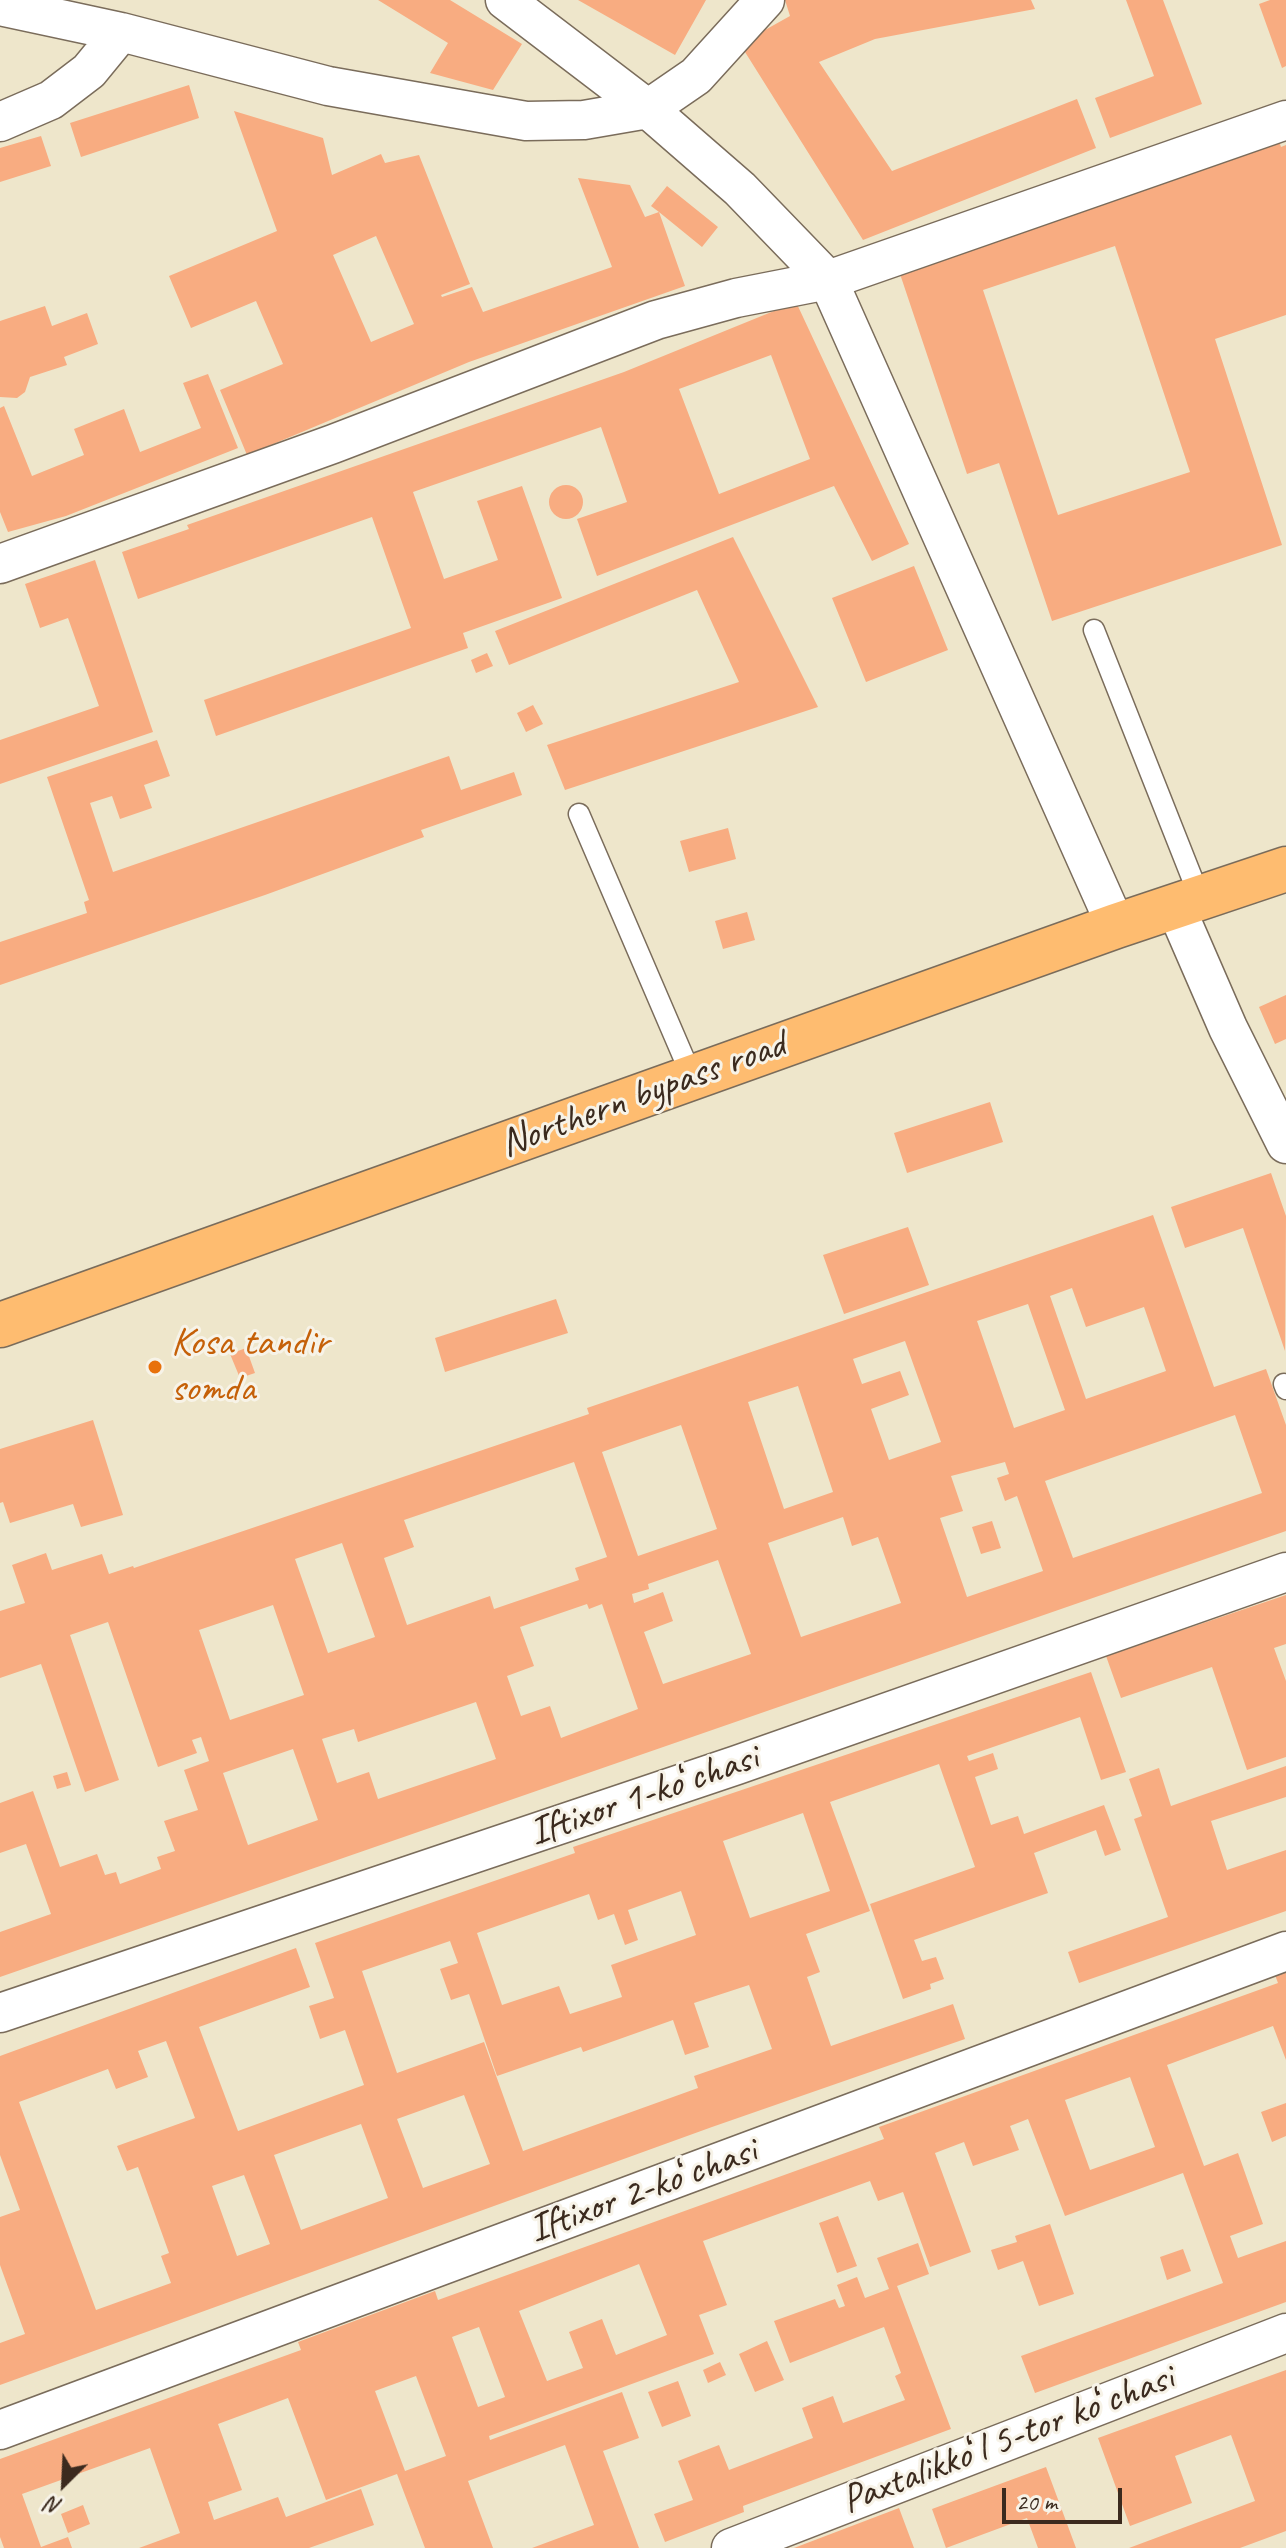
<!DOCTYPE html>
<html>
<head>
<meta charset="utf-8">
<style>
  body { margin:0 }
  #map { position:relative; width:1286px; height:2548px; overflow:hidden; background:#eee6cb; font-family:Caveat,sans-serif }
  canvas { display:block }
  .north { position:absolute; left:24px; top:2444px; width:80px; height:80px; -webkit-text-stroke:6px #f7f3e8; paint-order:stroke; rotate:204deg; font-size:22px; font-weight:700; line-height:32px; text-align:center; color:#3b2a1e }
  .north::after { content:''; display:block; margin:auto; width:28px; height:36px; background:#3b2a1e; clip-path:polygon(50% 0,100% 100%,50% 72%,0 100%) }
  .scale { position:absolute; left:1002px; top:2488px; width:120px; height:36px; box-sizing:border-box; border:4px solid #3b2a1e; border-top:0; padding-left:10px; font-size:24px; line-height:28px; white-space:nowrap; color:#3b2a1e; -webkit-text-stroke:6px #f7f3e8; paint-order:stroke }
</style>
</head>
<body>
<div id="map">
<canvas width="1286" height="2548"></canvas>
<div class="north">N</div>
<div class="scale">20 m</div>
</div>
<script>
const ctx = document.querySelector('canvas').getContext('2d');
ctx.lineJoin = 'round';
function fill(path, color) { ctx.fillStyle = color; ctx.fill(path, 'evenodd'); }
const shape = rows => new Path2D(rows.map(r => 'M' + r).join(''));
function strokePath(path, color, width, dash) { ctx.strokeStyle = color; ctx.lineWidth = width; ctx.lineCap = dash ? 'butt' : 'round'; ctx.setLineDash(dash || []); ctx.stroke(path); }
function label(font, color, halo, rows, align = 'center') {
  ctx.font = font + ' Caveat,sans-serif'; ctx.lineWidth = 6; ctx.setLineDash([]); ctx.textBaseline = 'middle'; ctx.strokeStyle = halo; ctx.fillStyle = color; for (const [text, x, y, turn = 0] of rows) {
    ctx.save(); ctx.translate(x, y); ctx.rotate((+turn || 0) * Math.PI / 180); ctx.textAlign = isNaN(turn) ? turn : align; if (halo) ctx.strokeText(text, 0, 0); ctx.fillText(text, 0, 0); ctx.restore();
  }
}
const building = shape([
  [378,0,450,0,522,44,493,90,430,73,448,43],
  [578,0,706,0,675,55],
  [785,0,1031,0,1035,9,875,39,819,62,892,171,1077,99,1096,148,863,240,740,44,790,16],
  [1126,0,1163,0,1202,104,1110,138,1095,98,1154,76],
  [1270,0,1286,0,1286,66,1282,68,1259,4],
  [189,85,199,118,81,157,70,123],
  [234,111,323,138,332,175,381,154,385,163,419,155,470,284,441,295,442,297,472,287,483,312,612,267,578,178,630,185,645,217,659,212,651,206,667,186,718,227,702,247,659,212,685,286,469,362,247,455,220,390,283,364,256,301,191,328,169,276,277,231],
  [376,236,414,324,371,342,333,255],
  [41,136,51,166,0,182,0,148],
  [1279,141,1281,147,1286,145,1286,315,1215,339,1282,545,1052,621,999,463,967,474,898,268],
  [1115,246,1190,472,1058,515,983,290],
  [796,302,909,544,872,561,834,486,597,576,577,519,627,502,601,427,413,492,444,579,498,560,477,501,522,486,562,598,463,633,468,648,216,736,204,700,411,628,372,517,138,599,122,552,189,529,187,525,624,372],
  [771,355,810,459,719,494,679,389],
  [45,306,52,326,87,313,98,344,64,357,67,365,30,377,25,392,17,398,0,397,0,321],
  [208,374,238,448,66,516,8,532,0,512,0,408,4,406,32,476,84,455,74,429,124,409,140,452,201,428,183,383],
  '549 502a17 17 0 1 1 34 0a17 17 0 1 1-34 0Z',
  [733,537,818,707,565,790,547,745,739,682,697,590,509,665,495,631],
  [95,560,153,732,0,784,0,740,99,706,68,618,40,628,25,584],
  [914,566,948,650,866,682,832,598],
  [487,653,493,666,476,673,471,660],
  [533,705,543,724,526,732,517,713],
  [157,740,170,776,144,785,152,808,120,819,112,796,90,803,113,872,449,756,461,790,514,772,522,795,421,830,424,837,265,895,0,985,0,942,87,913,84,902,89,900,47,777],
  [728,828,736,859,689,872,680,841],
  [747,912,755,940,723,949,715,921],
  [1286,995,1286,1039,1275,1044,1259,1007],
  [990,1102,1003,1142,907,1173,894,1133],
  [1271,1173,1286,1216,1285,1351,1243,1228,1185,1248,1171,1207],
  [1153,1215,1214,1387,1266,1369,1286,1425,1286,1531,0,1977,0,1932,51,1914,26,1844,0,1853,0,1803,33,1791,60,1867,97,1854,105,1875,116,1872,120,1884,161,1869,157,1857,175,1851,164,1821,198,1810,184,1770,209,1761,201,1737,192,1740,197,1753,158,1767,108,1622,70,1635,119,1780,85,1792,41,1664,0,1678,0,1611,25,1603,12,1565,46,1553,52,1570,102,1554,109,1574,133,1566,134,1568,589,1414,587,1408],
  [1072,1288,1086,1327,1144,1307,1166,1371,1086,1399,1050,1296],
  [1028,1304,1065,1410,1014,1428,977,1321],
  [905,1341,941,1442,889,1460,871,1409,909,1395,900,1371,862,1384,853,1359],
  [798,1386,833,1492,784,1509,748,1402],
  [1235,1415,1262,1493,1073,1558,1045,1481],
  [681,1425,717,1529,638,1556,602,1452],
  [574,1462,607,1557,575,1568,579,1580,494,1609,490,1596,407,1625,384,1558,414,1547,404,1520],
  [1005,1462,1009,1474,997,1478,1005,1501,1017,1496,1043,1571,967,1597,940,1518,963,1511,951,1476],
  [843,1517,852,1546,878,1537,901,1603,801,1637,768,1543],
  [342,1543,375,1637,328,1653,295,1559],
  [718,1560,751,1654,663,1684,644,1632,673,1621,663,1592,634,1603,632,1594,649,1589,648,1584],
  [587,1604,589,1609,602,1604,638,1709,561,1738,550,1706,521,1716,507,1676,534,1666,520,1627],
  [273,1605,304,1695,230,1720,199,1630],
  [476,1702,496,1759,378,1799,369,1772,337,1783,322,1739,354,1729,358,1742],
  [293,1749,318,1820,248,1845,223,1773],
  [908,1227,929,1285,844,1314,823,1255],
  [556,1299,568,1333,445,1372,435,1338],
  [246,1348,255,1373,240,1378,230,1354],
  [93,1420,123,1515,81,1527,73,1504,10,1523,3,1502,0,1503,0,1449],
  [992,1521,1001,1548,981,1554,972,1527],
  [1286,1595,1286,1644,1274,1648,1286,1681,1286,1757,1247,1770,1212,1667,1121,1698,1106,1656],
  [1091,1672,1126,1772,1101,1780,1080,1717,967,1756,969,1761,993,1753,998,1769,975,1777,991,1825,1018,1816,1024,1834,1104,1805,1121,1850,1105,1856,1096,1830,1034,1853,1048,1893,914,1940,922,1961,936,1957,944,1979,930,1984,931,1989,903,1999,870,1904,975,1867,939,1764,830,1802,870,1911,806,1934,820,1972,807,1977,831,2046,953,2004,965,2039,712,2127,0,2385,0,2343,25,2334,0,2265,0,2217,20,2210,0,2155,0,2056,296,1948,310,1987,199,2027,238,2131,364,2085,345,2030,320,2039,309,2006,334,1998,315,1943,575,1853,573,1847],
  [803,1813,830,1891,750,1918,723,1841],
  [681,1891,696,1935,611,1965,622,1997,570,2014,559,1986,502,2005,477,1933,589,1894,598,1920,614,1914,625,1945,638,1940,628,1910],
  [450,1941,458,1963,440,1969,451,2000,469,1994,497,2076,581,2047,583,2052,673,2020,685,2055,709,2047,694,2003,749,1985,772,2049,694,2076,698,2088,523,2151,484,2042,397,2073,362,1971],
  [166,2041,195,2118,117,2146,127,2171,138,2167,169,2253,161,2256,171,2283,96,2310,19,2102,108,2069,116,2089,148,2077,138,2051],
  [464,2095,490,2164,423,2188,397,2119],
  [361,2124,388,2198,301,2230,274,2155],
  [244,2175,270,2244,237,2256,212,2186],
  [1286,1766,1286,1797,1211,1821,1227,1870,1286,1850,1286,1911,1079,1983,1068,1952,1168,1917,1134,1819,1142,1816,1129,1779,1159,1768,1171,1806],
  [67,1772,71,1785,57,1789,53,1776],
  [1286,1971,1286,2060,1273,2026,1167,2065,1204,2166,1238,2153,1263,2224,1230,2236,1238,2258,1286,2241,1286,2302,1035,2393,1021,2356,1223,2283,1183,2173,1065,2216,1028,2119,1010,2126,1019,2150,973,2166,964,2142,935,2153,971,2252,930,2267,903,2192,878,2201,870,2181,703,2241,727,2305,699,2315,714,2354,489,2436,490,2440,622,2392,639,2438,603,2451,639,2548,532,2548,594,2525,565,2445,468,2481,493,2548,425,2548,397,2474,326,2500,288,2398,218,2424,242,2490,208,2502,214,2520,278,2497,286,2517,361,2489,374,2525,309,2548,139,2548,180,2533,150,2448,22,2494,41,2547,68,2537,72,2548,4,2548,0,2537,0,2459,301,2350,298,2342,435,2291,438,2300,884,2139,879,2127,1278,1983,1275,1975],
  [1130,2077,1155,2147,1090,2170,1065,2100],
  [639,2264,667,2335,616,2355,602,2319,569,2332,583,2368,547,2381,519,2311],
  [479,2327,505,2397,478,2407,452,2337],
  [416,2376,446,2456,405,2471,375,2391],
  [1286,2103,1286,2136,1272,2142,1261,2112],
  [838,2216,857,2266,837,2273,819,2223],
  [1050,2224,1074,2294,1039,2306,1023,2261,998,2270,991,2250,1017,2242,1015,2236],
  [918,2243,929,2274,897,2286,951,2429,743,2506,744,2512,665,2542,654,2514,693,2500,678,2461,719,2445,729,2470,813,2438,802,2408,833,2396,843,2423,905,2400,895,2376,901,2373,884,2327,790,2363,774,2321,835,2299,839,2308,845,2306,837,2285,857,2277,865,2298,889,2289,877,2258],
  [1183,2249,1191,2271,1167,2280,1160,2257],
  [767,2341,784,2380,755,2392,739,2354],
  [720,2362,726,2375,708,2383,703,2370],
  [1286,2370,1286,2531,1240,2548,1129,2548,1255,2501,1231,2435,1175,2456,1192,2503,1130,2526,1098,2438],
  [678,2381,691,2416,662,2427,648,2392],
  [1046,2467,1076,2548,1038,2548,1027,2518,946,2548,932,2509],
  [83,2505,90,2524,68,2533,61,2514],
  [899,2508,914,2548,794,2548]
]);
const lane = shape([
  [1094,630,1200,898],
  [579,814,692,1077],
  [1284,1384,1286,1389]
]);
const street = shape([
  [505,0,648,109,740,189,828,280,1116,926],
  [0,6,121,32,328,86,526,121,584,120,648,109,696,76,765,0],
  [0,122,51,100,89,71,121,32],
  [0,564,333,444,656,320,736,298,828,280,1286,120],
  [1175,906,1228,1028,1286,1144],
  [0,2013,737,1765,1286,1572],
  [0,2430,1286,1951],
  [731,2548,1286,2333]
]);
const primary = shape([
  [0,1325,1116,926,1286,869]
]);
const markers = [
  [155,1367,8,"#e8710a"]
];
const streetNames = [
  ["Northern bypass road",643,1095,-20],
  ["Iftixor 1-koʻchasi",644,1796,-19],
  ["Iftixor 2-koʻchasi",643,2191,-20],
  ["Paxtalikkoʻl 5-tor koʻchasi",1008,2440,-21]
];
const foodNames = [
  ["Kosa tandir",171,1344],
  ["somda",171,1390]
];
fill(building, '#f8ac81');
strokePath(lane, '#7a6c5b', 23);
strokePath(street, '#7a6c5b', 41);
strokePath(primary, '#7a6c5b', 47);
strokePath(lane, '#fff', 20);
strokePath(street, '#fff', 38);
strokePath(primary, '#febc70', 44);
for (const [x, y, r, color] of markers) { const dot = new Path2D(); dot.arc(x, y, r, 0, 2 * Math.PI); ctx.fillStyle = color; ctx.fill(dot); strokePath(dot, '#f7f3e8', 3); }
label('40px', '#3b2a1e', '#f7f3e8', streetNames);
label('40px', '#c56008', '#f7f3e8', foodNames, 'left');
</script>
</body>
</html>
